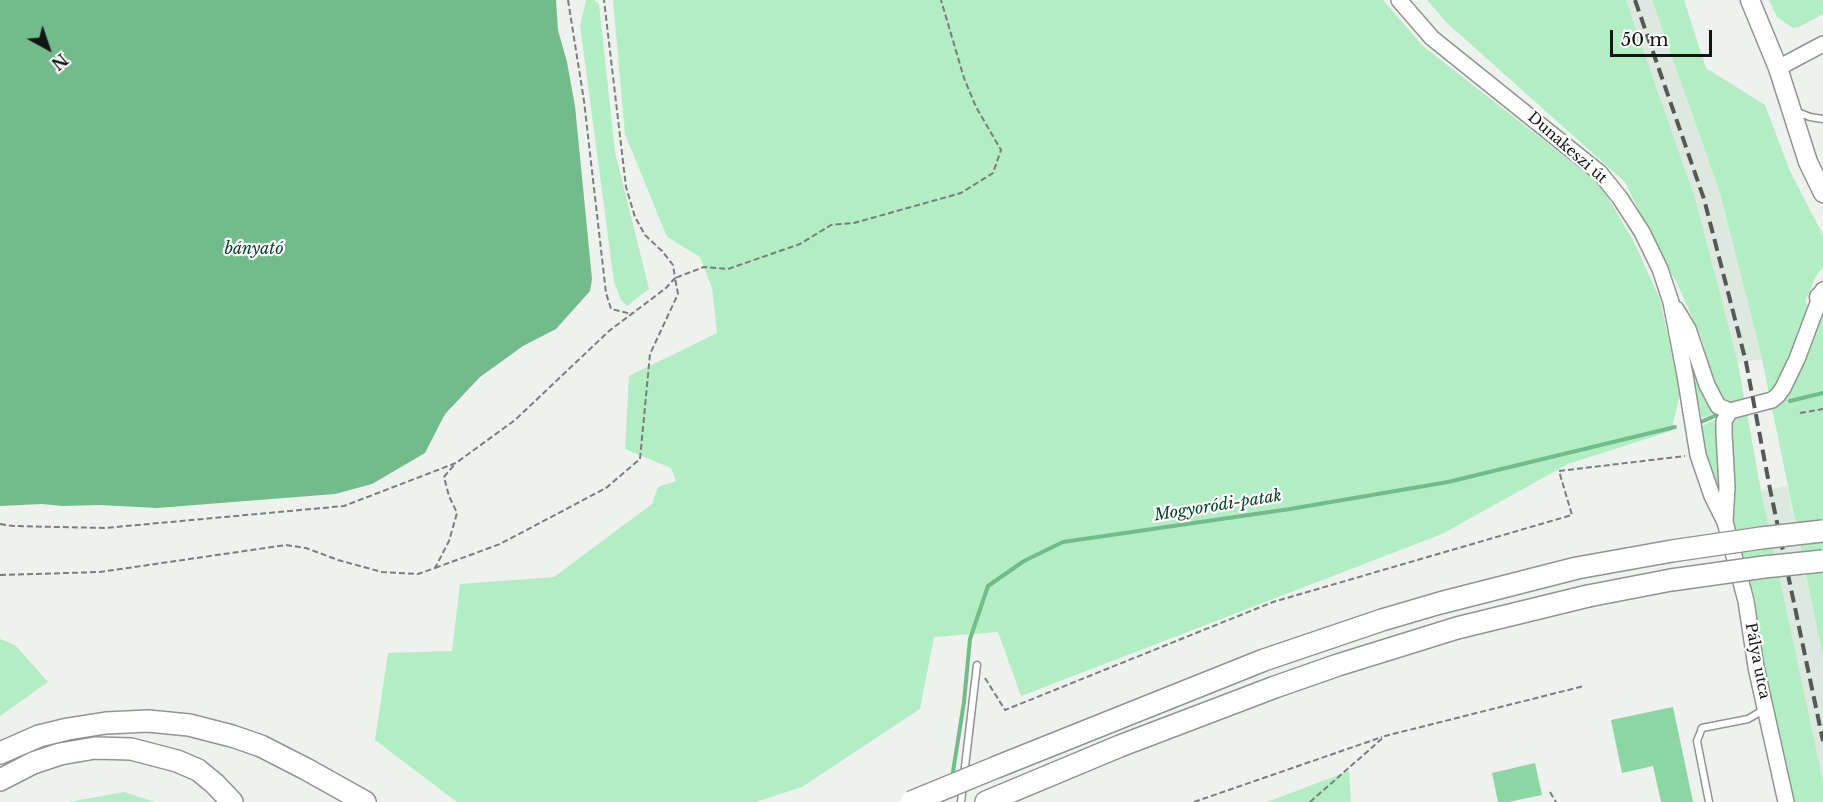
<!DOCTYPE html>
<html>
<head>
<meta charset="utf-8">
<style>
  body { margin:0 }
  #map { position:relative; width:1823px; height:802px; overflow:hidden; background:#eef1ee; font-family:"Libre Baskerville",serif }
  canvas { display:block }
  .north { position:absolute; left:18px; top:18px; width:60px; height:60px; -webkit-text-stroke:4px #fff; paint-order:stroke; rotate:140deg; font-size:16px; font-weight:700; line-height:24px; text-align:center; color:#131514 }
  .north::after { content:''; display:block; margin:auto; width:21px; height:27px; background:#131514; clip-path:polygon(50% 0,100% 100%,50% 72%,0 100%) }
  .scale { position:absolute; left:1610px; top:30px; width:102px; height:27px; box-sizing:border-box; border:3px solid #131514; border-top:0; padding-left:8px; font-size:18px; line-height:21px; white-space:nowrap; color:#131514; -webkit-text-stroke:4px #fff; paint-order:stroke }
</style>
</head>
<body>
<div id="map">
<canvas width="1823" height="802"></canvas>
<div class="north">N</div>
<div class="scale">50 m</div>
</div>
<script>
const ctx = document.querySelector('canvas').getContext('2d');
ctx.lineJoin = 'round';
function fill(path, color) { ctx.fillStyle = color; ctx.fill(path, 'evenodd'); }
const shape = rows => new Path2D(rows.map(r => 'M' + r).join(''));
function strokePath(path, color, width, dash) { ctx.strokeStyle = color; ctx.lineWidth = width; ctx.lineCap = dash ? 'butt' : 'round'; ctx.setLineDash(dash || []); ctx.stroke(path); }
function label(font, color, halo, rows, align = 'center') {
  ctx.font = font + ' "Libre Baskerville",serif'; ctx.lineWidth = 4.5; ctx.setLineDash([]); ctx.textBaseline = 'middle'; ctx.strokeStyle = halo; ctx.fillStyle = color; for (const [text, x, y, turn = 0] of rows) {
    ctx.save(); ctx.translate(x, y); ctx.rotate((+turn || 0) * Math.PI / 180); ctx.textAlign = isNaN(turn) ? turn : align; if (halo) ctx.strokeText(text, 0, 0); ctx.fillText(text, 0, 0); ctx.restore();
  }
}
const built = shape([
  [1626,0,1652,0,1720,193,1762,359,1738,363,1696,201],
  [1787,486,1823,658,1823,781,1761,491]
]);
const green = shape([
  [586,0,594,0,599,4,615,152,649,289,627,306,621,300,614,282,580,25],
  [613,0,1383,0,1423,46,1593,179,1598,181,1633,240,1660,299,1680,394,1671,431,1568,464,1442,534,1021,696,998,632,934,637,920,709,802,787,756,802,457,802,375,740,388,653,452,651,460,584,554,577,652,504,658,487,676,481,671,468,625,449,629,376,717,333,712,288,700,257,667,237,625,134],
  [1427,0,1626,0,1696,201,1738,363,1745,403,1733,405,1720,400,1701,337,1677,283,1661,256,1625,182,1447,23],
  [1652,0,1684,0,1706,68,1765,105,1790,171,1823,235,1823,267,1816,276,1805,302,1823,320,1823,658,1762,359,1720,193],
  [1769,0,1823,0,1823,14,1799,27,1793,28,1777,17],
  [1682,330,1719,412,1702,418,1694,389],
  [1747,413,1761,491,1823,781,1823,802,1794,802,1767,686,1755,600,1731,519,1732,419,1736,415],
  [1721,417,1717,424,1716,439,1723,508,1707,461,1702,426],
  [0,639,15,645,48,682,0,716],
  [1349,771,1351,802,1267,802],
  [124,792,155,802,69,802]
]);
const water = shape([
  [0,0,556,0,558,30,567,62,575,106,592,279,590,291,556,329,523,346,480,377,445,414,425,453,372,484,335,494,157,508,100,505,62,506,42,504,0,506]
]);
const stream = shape([
  [1790,401,1823,393],
  [1701,422,1719,414],
  [952,778,964,702,970,639,988,586,1024,561,1063,542,1290,509,1448,482,1675,427]
]);
const building = shape([
  [1673,707,1693,802,1661,802,1653,766,1622,773,1611,720],
  [1535,763,1542,795,1508,802,1498,802,1492,773]
]);
const path = shape([
  [568,0,584,101,606,293,611,309,632,314],
  [1800,413,1823,409],
  [0,524,13,526,105,528,344,506,456,463,515,420,609,331,666,288,675,278,673,265,662,251,645,235,635,217,626,187,604,0],
  [435,568,500,544,606,488,640,459,650,354,678,294,675,278,704,267,728,269,800,244,831,225,854,223,961,193,993,173,1001,150,976,107,964,78,941,0],
  [0,575,100,572,286,545,306,548,338,560,382,572,418,574,435,568,449,541,457,513,449,496,444,477,454,465],
  [985,678,1005,710,1273,602,1572,515,1559,471,1685,456],
  [1550,792,1556,802],
  [1194,802,1382,737],
  [1310,802,1385,736,1584,686]
]);
const service = shape([
  [1795,111,1810,117,1823,119],
  [964,775,977,665],
  [961,802,963,785],
  [1709,802,1697,741,1702,728,1748,719,1765,709]
]);
const tertiary = shape([
  [1399,0,1432,38,1600,173,1620,198,1642,232,1660,269,1671,302,1685,375,1698,455,1712,496,1725,522,1746,601,1756,667,1786,802],
  [1778,68,1823,44],
  [1676,309,1688,329,1707,385,1718,406,1730,411,1772,400,1778,395,1783,388,1797,359,1823,290],
  [1725,520,1727,487,1724,433,1724,421,1730,411]
]);
const secondary = shape([
  [1750,0,1778,68,1808,162,1823,193],
  [1819,297,1823,294]
]);
const trunk = shape([
  [0,753,39,736,68,729,106,723,148,721,189,725,232,736,261,746,306,769,365,802],
  [999,766,1264,660,1382,620,1440,603,1577,568],
  [0,780,33,763,60,754,95,748,131,749,177,761,198,770,215,784,232,802],
  [986,802,1120,746,1275,687,1338,665,1457,628,1588,596]
]);
const rail = shape([
  [1635,0,1704,199,1746,362,1770,489,1823,741]
]);
const trunkBridge = shape([
  [1577,568,1672,551,1761,538,1823,531],
  [1588,596,1671,580,1764,567,1823,561],
  [911,802,999,766]
]);
const streetNames = [
  ["Dunakeszi út",1567,148,41],
  ["Pálya utca",1757,661,79]
];
const waterNames = [
  ["bányató",254,249],
  ["Mogyoródi-patak",1218,506,-9]
];
fill(built, '#dde8e0');
fill(green, '#b3edc4');
fill(water, '#72bc8b');
strokePath(stream, '#72bc8b', 4);
fill(building, '#8cd6a4');
strokePath(service, '#919592', 9);
strokePath(tertiary, '#919592', 18);
strokePath(secondary, '#919592', 21);
strokePath(trunk, '#919592', 24);
strokePath(path, '#7a7d7b', 2, [6, 3]);
strokePath(service, '#fff', 6);
strokePath(tertiary, '#fff', 15);
strokePath(secondary, '#fff', 18);
strokePath(trunk, '#fff', 21);
strokePath(rail, '#555856', 4, [12, 6]);
strokePath(trunkBridge, '#919592', 24, []);
strokePath(trunkBridge, '#fff', 21);
label('15px', '#131514', '#fff', streetNames);
label('italic 16px', '#013e1f', '#fff', waterNames);
</script>
</body>
</html>
